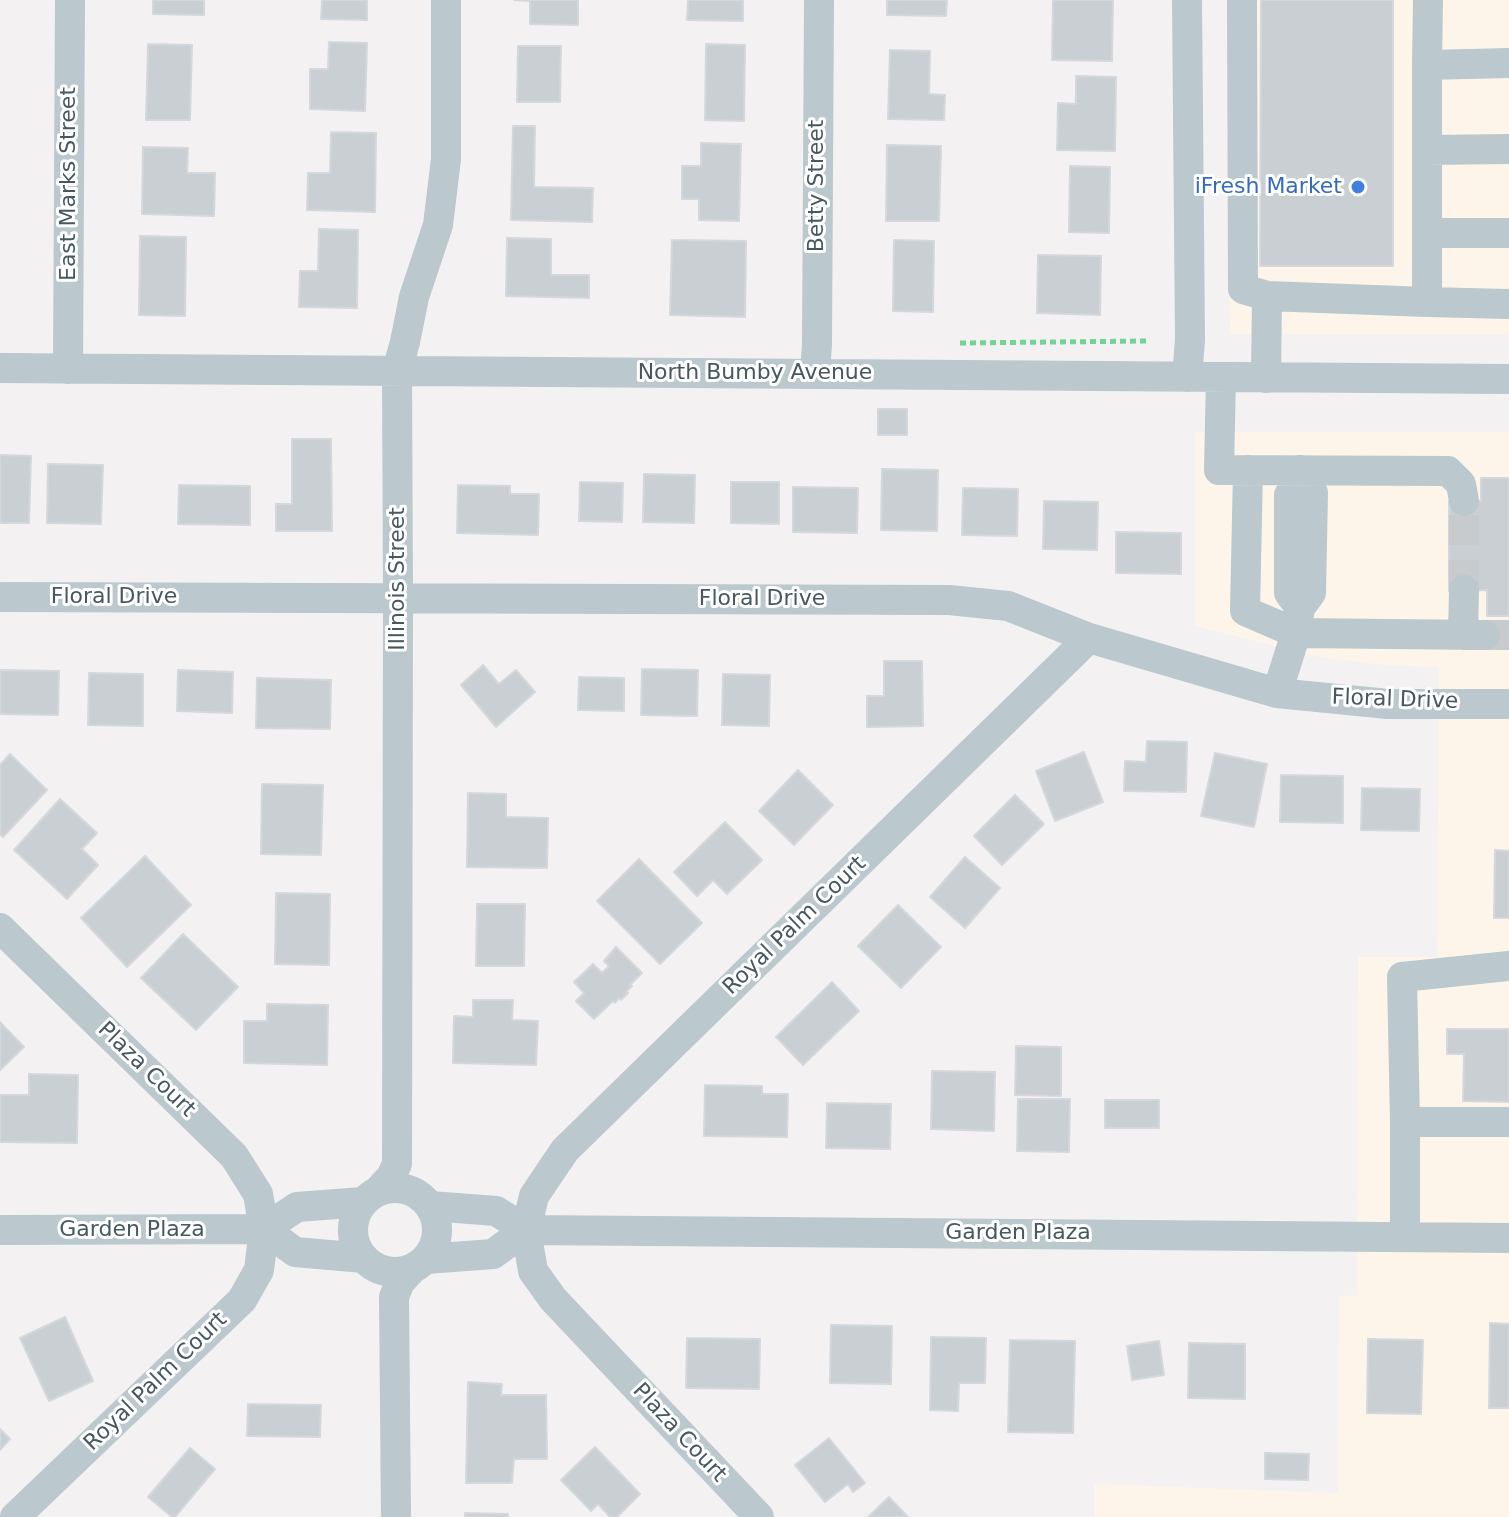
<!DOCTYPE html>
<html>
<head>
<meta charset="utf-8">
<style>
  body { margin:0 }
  canvas { display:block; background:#f3f1f1 }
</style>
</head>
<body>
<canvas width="1509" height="1517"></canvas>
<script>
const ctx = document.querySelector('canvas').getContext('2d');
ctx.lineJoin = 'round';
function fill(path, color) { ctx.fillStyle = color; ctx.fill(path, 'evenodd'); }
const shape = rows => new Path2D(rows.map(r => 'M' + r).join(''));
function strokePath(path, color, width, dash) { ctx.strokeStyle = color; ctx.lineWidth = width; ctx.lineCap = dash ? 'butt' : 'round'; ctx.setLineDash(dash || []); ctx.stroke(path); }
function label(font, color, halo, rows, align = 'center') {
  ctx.font = font + ' "DejaVu Sans",sans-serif'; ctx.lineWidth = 6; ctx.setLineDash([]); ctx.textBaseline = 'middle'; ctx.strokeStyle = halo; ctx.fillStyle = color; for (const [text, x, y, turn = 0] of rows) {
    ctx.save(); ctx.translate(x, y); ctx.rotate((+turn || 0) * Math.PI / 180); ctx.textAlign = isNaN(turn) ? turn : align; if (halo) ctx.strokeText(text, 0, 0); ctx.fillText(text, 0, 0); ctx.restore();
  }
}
const commercial = shape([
  [1228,0,1509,0,1509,334,1230,334],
  [1195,432,1509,432,1509,1517,1094,1517,1094,1484,1338,1493,1339,1296,1357,1295,1358,957,1437,957,1439,667,1384,665,1319,657,1195,626]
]);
const building = shape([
  [153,0,204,0,204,15,153,14,153,0],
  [322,0,367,0,367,20,321,19,322,0],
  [514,0,578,0,578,25,530,24,530,1,514,0],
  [688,0,743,0,743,21,687,20,688,0],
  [887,0,947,0,946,16,887,15,887,0],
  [1053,0,1113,0,1112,61,1052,60,1053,0],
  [1261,0,1393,0,1393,266,1260,266,1261,0],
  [329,42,367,43,365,111,310,109,310,69,328,69,329,42],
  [148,44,192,45,190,120,146,120,148,44],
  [706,44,745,45,744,121,705,120,706,44],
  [518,46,561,46,560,102,517,102,518,46],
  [890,50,930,51,929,94,945,95,944,120,888,119,890,50],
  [1076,76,1116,77,1115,151,1057,150,1058,103,1076,104,1076,76],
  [513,126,535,126,534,187,593,188,592,222,511,220,513,126],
  [331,132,376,133,375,212,307,210,308,173,330,173,331,132],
  [701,143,741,144,739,221,699,220,699,199,682,199,682,166,701,166,701,143],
  [887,145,941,146,939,221,886,221,887,145],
  [143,147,188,148,187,173,215,173,214,216,142,214,143,147],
  [1070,166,1110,167,1109,233,1069,232,1070,166],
  [319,229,358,230,357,308,299,307,300,271,318,271,319,229],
  [140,236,186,237,185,316,139,315,140,236],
  [507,238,551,239,551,275,589,275,589,298,506,296,507,238],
  [672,240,746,241,745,317,670,315,672,240],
  [894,240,934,241,933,312,893,311,894,240],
  [1038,255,1101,256,1100,315,1037,313,1038,255],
  [878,409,907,409,907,435,878,435,878,409],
  [292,439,331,439,332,531,276,531,276,504,292,504,292,439],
  [0,455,31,456,29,523,0,523,0,455],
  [48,464,103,465,101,524,47,523,48,464],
  [882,469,938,470,937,531,881,530,882,469],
  [644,474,695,475,694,523,643,522,644,474],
  [1481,478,1509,478,1509,616,1487,616,1487,590,1449,591,1449,501,1481,501,1481,478],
  [580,482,623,483,622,522,579,521,580,482],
  [731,482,779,482,779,524,731,523,731,482],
  [179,485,250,486,250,525,178,524,179,485],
  [458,485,510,486,510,494,539,494,538,535,457,533,458,485],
  [793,487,858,488,857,533,793,532,793,487],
  [963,488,1018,489,1017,536,962,535,963,488],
  [1044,501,1098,502,1097,550,1043,549,1044,501],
  [1116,532,1181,533,1181,574,1116,573,1116,532],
  [884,661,922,661,923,726,867,727,867,696,884,696,884,661],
  [483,665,499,684,516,670,535,692,496,727,461,685,483,665],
  [642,669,698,670,697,716,641,715,642,669],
  [0,670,59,671,58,715,0,714,0,670],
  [178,670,233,672,232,713,177,711,178,670],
  [89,673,143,674,143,726,88,725,89,673],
  [723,674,770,675,769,726,722,725,723,674],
  [579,677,624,678,624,711,578,710,579,677],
  [257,678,331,680,330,729,256,728,257,678],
  [1147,741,1187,742,1186,792,1124,791,1125,761,1146,762,1147,741],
  [1084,752,1103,802,1055,821,1036,771,1084,752],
  [1215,753,1267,764,1254,827,1201,816,1215,753],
  [10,754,47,790,3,837,0,834,0,765,10,754],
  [798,770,833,805,794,845,759,811,798,770],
  [1281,775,1343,776,1343,823,1280,822,1281,775],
  [262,784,323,785,321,855,261,854,262,784],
  [1362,788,1420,789,1419,831,1361,830,1362,788],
  [468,793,506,794,506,817,548,818,547,868,467,867,468,793],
  [1015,795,1044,824,1002,865,974,836,1015,795],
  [60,799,97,833,82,849,98,865,67,899,14,850,60,799],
  [725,822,762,860,727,894,713,880,697,896,674,872,725,822],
  [1495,850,1509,851,1509,918,1494,918,1495,850],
  [145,856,191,905,127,967,81,918,145,856],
  [965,857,1000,888,965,928,930,897,965,857],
  [639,859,702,923,660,964,597,901,639,859],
  [276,893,330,894,329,965,275,964,276,893],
  [477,904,525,904,524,966,476,966,477,904],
  [898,905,941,947,901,988,858,946,898,905],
  [183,934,238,987,196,1030,141,978,183,934],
  [616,947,642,973,630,985,632,986,626,992,628,993,621,1000,619,998,615,1003,613,1001,594,1019,576,1001,584,993,574,982,593,964,602,973,609,966,604,961,616,947],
  [832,982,859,1011,803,1065,776,1037,832,982],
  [473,1000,513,1000,512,1020,538,1021,536,1065,453,1063,454,1016,473,1017,473,1000],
  [267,1004,328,1005,327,1065,244,1063,244,1021,267,1021,267,1004],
  [0,1022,24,1047,0,1070,0,1022],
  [1447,1029,1509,1029,1509,1102,1463,1101,1464,1054,1447,1054,1447,1029],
  [1016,1046,1061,1047,1061,1096,1015,1095,1016,1046],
  [932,1071,995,1072,994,1131,931,1129,932,1071],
  [29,1074,78,1075,77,1143,0,1142,0,1095,29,1095,29,1074],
  [705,1085,762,1086,762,1094,788,1094,787,1137,704,1136,705,1085],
  [1018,1099,1070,1099,1069,1152,1017,1151,1018,1099],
  [1105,1100,1159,1100,1159,1128,1105,1128,1105,1100],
  [827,1103,891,1104,890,1149,826,1148,827,1103],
  [65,1317,93,1381,49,1401,20,1338,65,1317],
  [1490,1323,1509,1324,1509,1408,1489,1408,1490,1323],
  [831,1325,892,1326,891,1384,830,1383,831,1325],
  [931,1337,986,1338,985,1383,959,1383,958,1411,930,1410,931,1337],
  [687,1338,760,1339,759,1389,686,1388,687,1338],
  [1368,1339,1423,1340,1421,1414,1367,1413,1368,1339],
  [1010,1340,1075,1341,1073,1433,1008,1432,1010,1340],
  [1159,1341,1164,1375,1132,1380,1127,1346,1159,1341],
  [1189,1343,1245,1344,1245,1399,1188,1398,1189,1343],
  [468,1382,502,1384,501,1395,546,1395,547,1459,514,1459,512,1483,466,1483,468,1382],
  [248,1404,321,1405,320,1437,247,1436,248,1404],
  [0,1429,10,1439,0,1450,0,1429],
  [829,1438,865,1483,853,1492,848,1484,825,1502,795,1465,829,1438],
  [595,1447,640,1494,617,1517,610,1517,598,1504,591,1511,561,1480,595,1447],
  [190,1448,215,1469,175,1517,172,1517,148,1497,190,1448],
  [1265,1453,1309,1454,1308,1480,1265,1479,1265,1453],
  [889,1497,908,1517,868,1517,889,1497],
  [465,1513,508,1514,508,1517,465,1517,465,1513]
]);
const minorTunnel = shape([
  [1464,590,1464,501],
  [1485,635,1509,635]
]);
const path = shape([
  [960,343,1147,341]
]);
const minor = shape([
  [1187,0,1190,340,1187,377],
  [1242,0,1243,289,1267,296],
  [1427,65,1428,0],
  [1427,150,1509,149],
  [1427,233,1509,233],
  [1427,302,1509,304],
  [0,368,1509,379],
  [68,369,70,0],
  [815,373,817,344,819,0],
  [1221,377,1219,470,1448,471,1461,484,1464,501],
  [1266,378,1267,296,1427,302,1427,65,1509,63],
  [1248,470,1245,611,1296,633,1300,608,1311,593,1313,493,1300,479],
  [1300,470,1300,479,1289,495,1289,593,1300,608],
  [0,597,949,600,1008,606,1089,638,1277,693,1388,704,1509,704],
  [1463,635,1464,590],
  [1277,693,1296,633,1485,635],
  [0,928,234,1156,258,1194,264,1229,259,1270,242,1300,15,1517],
  [1405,1122,1509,1122],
  '353 1230a42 42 0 1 1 84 0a42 42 0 1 1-84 0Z',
  [379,1190,391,1177,397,1164,398,598,397,371,405,342,414,297,438,225,446,159,446,0],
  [430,1206,496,1211,526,1230,1509,1238],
  [264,1229,295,1252,364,1258],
  [0,1230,264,1229,297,1207,363,1202],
  [1405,1236,1405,1122,1402,977,1509,966],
  [426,1259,493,1254,526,1230],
  [396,1517,394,1297,400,1282,413,1268],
  [759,1517,553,1299,533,1271,526,1230,534,1196,565,1150,1089,638]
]);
const markers = [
  [1358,187,8,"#3f7fe0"]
];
const streetNames = [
  ["East Marks Street",69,184,-90],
  ["Betty Street",817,186,-90],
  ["North Bumby Avenue",755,373],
  ["Illinois Street",398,579,-90],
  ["Floral Drive",114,597],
  ["Floral Drive",762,599],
  ["Floral Drive",1395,700,2],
  ["Royal Palm Court",795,926,-44],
  ["Plaza Court",146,1070,44],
  ["Garden Plaza",132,1230],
  ["Garden Plaza",1018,1233],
  ["Royal Palm Court",156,1382,-44],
  ["Plaza Court",679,1433,47]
];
const shopNames = [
  ["iFresh Market",1342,187]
];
fill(commercial, '#fdf5ea');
fill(building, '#cacfd3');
strokePath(building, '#d4d8dc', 2);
strokePath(minorTunnel, '#c8cbcd', 30, [30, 15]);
strokePath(path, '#73d396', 5, [6, 4]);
strokePath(minor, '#bbc8ce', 30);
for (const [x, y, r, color] of markers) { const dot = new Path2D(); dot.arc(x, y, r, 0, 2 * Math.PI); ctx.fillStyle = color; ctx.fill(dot); strokePath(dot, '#fff', 3); }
label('22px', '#475860', '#fff', streetNames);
label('22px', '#366cbe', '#fff', shopNames, 'right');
</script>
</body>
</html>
